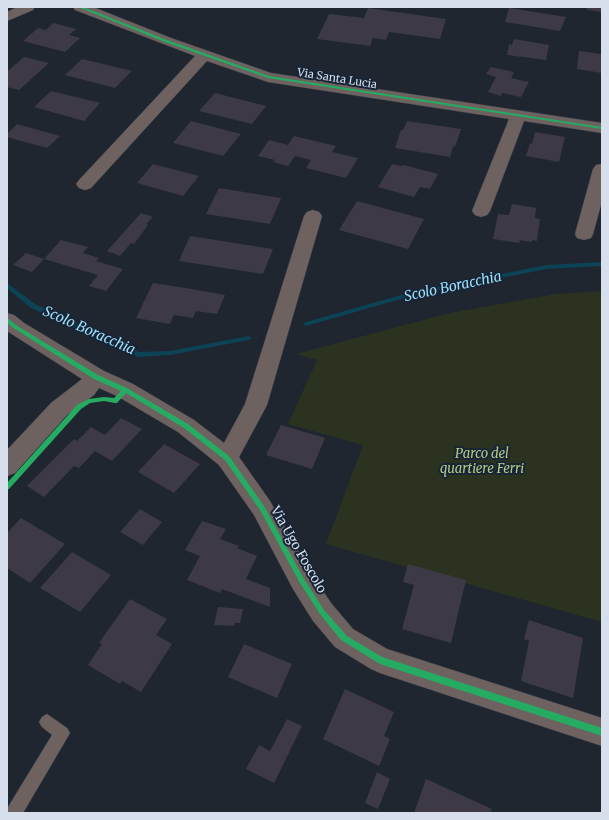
<!DOCTYPE html>
<html>
<head>
<meta charset="utf-8">
<style>
  body { margin:0 }
  #map { position:relative; width:609px; height:820px; overflow:hidden; background:#1f2630; font-family:Merriweather,serif }
  canvas { display:block }
  .frame { position:absolute; inset:0; border:8px solid #d6dfeb; pointer-events:none }
</style>
</head>
<body>
<div id="map">
<canvas width="609" height="820"></canvas>
<div class="frame"></div>
</div>
<script>
const ctx = document.querySelector('canvas').getContext('2d');
ctx.lineJoin = 'round';
function fill(path, color) { ctx.fillStyle = color; ctx.fill(path, 'evenodd'); }
const shape = rows => new Path2D(rows.map(r => 'M' + r).join(''));
function strokePath(path, color, width, dash) { ctx.strokeStyle = color; ctx.lineWidth = width; ctx.lineCap = dash ? 'butt' : 'round'; ctx.setLineDash(dash || []); ctx.stroke(path); }
function label(font, color, halo, rows, align = 'center') {
  ctx.font = font + ' Merriweather,serif'; ctx.lineWidth = 4; ctx.setLineDash([]); ctx.textBaseline = 'middle'; ctx.strokeStyle = halo; ctx.fillStyle = color; for (const [text, x, y, turn = 0] of rows) {
    ctx.save(); ctx.translate(x, y); ctx.rotate((+turn || 0) * Math.PI / 180); ctx.textAlign = isNaN(turn) ? turn : align; if (halo) ctx.strokeText(text, 0, 0); ctx.fillText(text, 0, 0); ctx.restore();
  }
}
const green = shape([
  [602,291,602,622,326,544,363,445,288,424,317,360,296,354,450,313,556,294]
]);
const stream = shape([
  [602,262,602,266,547,269,415,295,306,326,303,324,306,322,415,291,547,265,602,262],
  [7,283,35,304,139,352,170,351,249,336,252,338,249,340,170,355,138,357,31,308,7,288,7,283]
]);
const building = shape([
  [587,7,602,7,602,12,587,10],
  [368,8,446,19,440,39,389,32,386,40,373,38,370,46,317,39,329,14,364,18],
  [509,8,566,17,560,31,505,22],
  [53,23,76,29,69,35,80,38,65,52,23,41,38,28,46,30],
  [514,39,549,45,546,60,507,55,509,44,512,45],
  [579,51,601,54,602,73,577,69],
  [24,57,49,63,19,90,7,87,7,70,9,70],
  [82,59,132,71,115,88,65,75],
  [491,67,514,72,511,78,529,82,521,97,502,93,501,96,488,92,496,77,486,74],
  [51,91,100,103,84,121,34,107],
  [215,93,266,106,252,124,199,111],
  [191,121,241,134,223,156,173,143],
  [407,121,461,129,455,147,453,146,450,157,395,148,401,130,403,130],
  [17,124,60,136,47,148,7,137,7,134],
  [535,132,565,137,559,162,526,156,530,143,532,144],
  [294,136,336,146,332,152,358,158,346,178,306,168,311,160,295,156,288,166,273,162,275,160,258,156,269,140,288,145],
  [153,164,199,176,183,196,137,183],
  [392,164,402,166,403,165,438,174,430,189,420,187,414,197,378,187],
  [219,188,281,198,270,224,206,214],
  [357,201,424,219,408,249,339,230],
  [512,204,536,208,535,218,540,219,537,241,532,240,532,242,520,240,519,243,493,239,498,214,509,215],
  [141,213,153,217,146,224,148,225,134,244,131,243,120,256,107,251],
  [190,236,273,249,263,274,179,261],
  [61,240,88,247,83,253,99,258,96,261,123,269,106,291,89,286,98,275,44,259],
  [26,253,44,259,32,272,13,265],
  [153,283,186,288,225,295,217,314,196,311,193,318,174,315,170,324,136,318],
  [121,418,142,429,112,461,95,451,79,468,74,466,44,497,27,486,74,439,77,441,91,427,105,435],
  [281,425,325,438,312,469,266,455],
  [164,444,200,464,174,493,138,472],
  [140,509,162,522,143,545,120,532],
  [21,518,65,544,30,583,7,568,7,533],
  [202,521,226,529,220,539,239,546,237,548,257,556,246,579,270,588,270,607,222,589,220,593,187,580,200,556,185,550],
  [72,552,111,575,80,612,40,588],
  [408,564,466,580,451,643,402,629,414,585,403,582],
  [130,599,167,619,156,635,172,644,141,692,122,681,120,684,88,665,102,644,99,643],
  [218,607,243,609,240,623,235,623,234,626,214,625],
  [529,620,583,638,573,698,521,681,529,641,524,639],
  [244,644,292,664,277,698,228,677],
  [345,689,394,712,384,736,390,739,379,766,323,739],
  [287,719,302,726,274,783,246,769,259,745,270,751],
  [377,772,390,779,378,809,365,803],
  [426,779,492,809,490,813,414,813]
]);
const service = shape([
  [47,714,67,728,70,733,23,813,7,813,8,807,52,735,42,727,39,722,42,717,47,714]
]);
const minor = shape([
  [17,7,35,7,33,10,7,21,7,12,17,7],
  [73,7,93,7,171,38,271,73,602,123,602,133,524,121,490,211,487,215,481,217,475,215,472,211,509,119,268,82,207,61,91,188,85,190,79,188,76,184,79,180,195,56,75,10,73,7],
  [602,164,602,201,593,234,591,238,584,240,577,238,575,234,593,169,596,165,602,164],
  [313,210,319,212,322,216,267,405,239,457,270,501,311,573,331,603,353,629,387,649,602,718,602,746,380,673,371,669,335,647,313,621,293,589,254,515,219,465,178,432,117,396,99,388,94,395,67,415,15,473,7,476,7,450,51,403,82,379,7,331,7,313,14,315,24,323,104,371,133,384,194,420,224,443,245,404,304,216,307,212,313,210]
]);
const cycleway = shape([
  [78,7,83,7,167,40,269,76,602,127,602,129,268,78,165,42,78,7],
  [7,318,19,327,98,375,127,388,188,424,229,456,264,506,304,579,324,610,347,636,382,657,602,728,602,736,380,664,341,640,320,614,300,583,260,510,225,460,184,428,126,393,117,403,115,403,104,401,90,403,81,409,9,489,7,490,7,483,77,405,89,399,104,397,114,398,121,391,94,379,15,329,7,323,7,318]
]);
const farStreetnames = [
  ["Via Santa Lucia",337,79,9]
];
const parkNames = [
  ["Parco del",482,454],
  ["quartiere Ferri",482,469]
];
const streetNames = [
  ["Via Ugo Foscolo",298,550,60]
];
const waterNames = [
  ["Scolo Boracchia",453,287,-12],
  ["Scolo Boracchia",89,331,24]
];
fill(green, '#2b3320');
fill(stream, '#0c4355');
fill(building, '#3d3a45');
strokePath(service, '#3a4148', 1);
strokePath(minor, '#3a4148', 1);
fill(service, '#6d6260');
fill(minor, '#6d6260');
fill(cycleway, '#26ab63');
label('11px', '#d6dfeb', '#182537', farStreetnames);
label('italic 13px', '#b5ca85', '#182537', parkNames);
label('13px', '#d6dfeb', '#182537', streetNames);
label('italic 14px', '#9ddff9', '#182537', waterNames);
</script>
</body>
</html>
